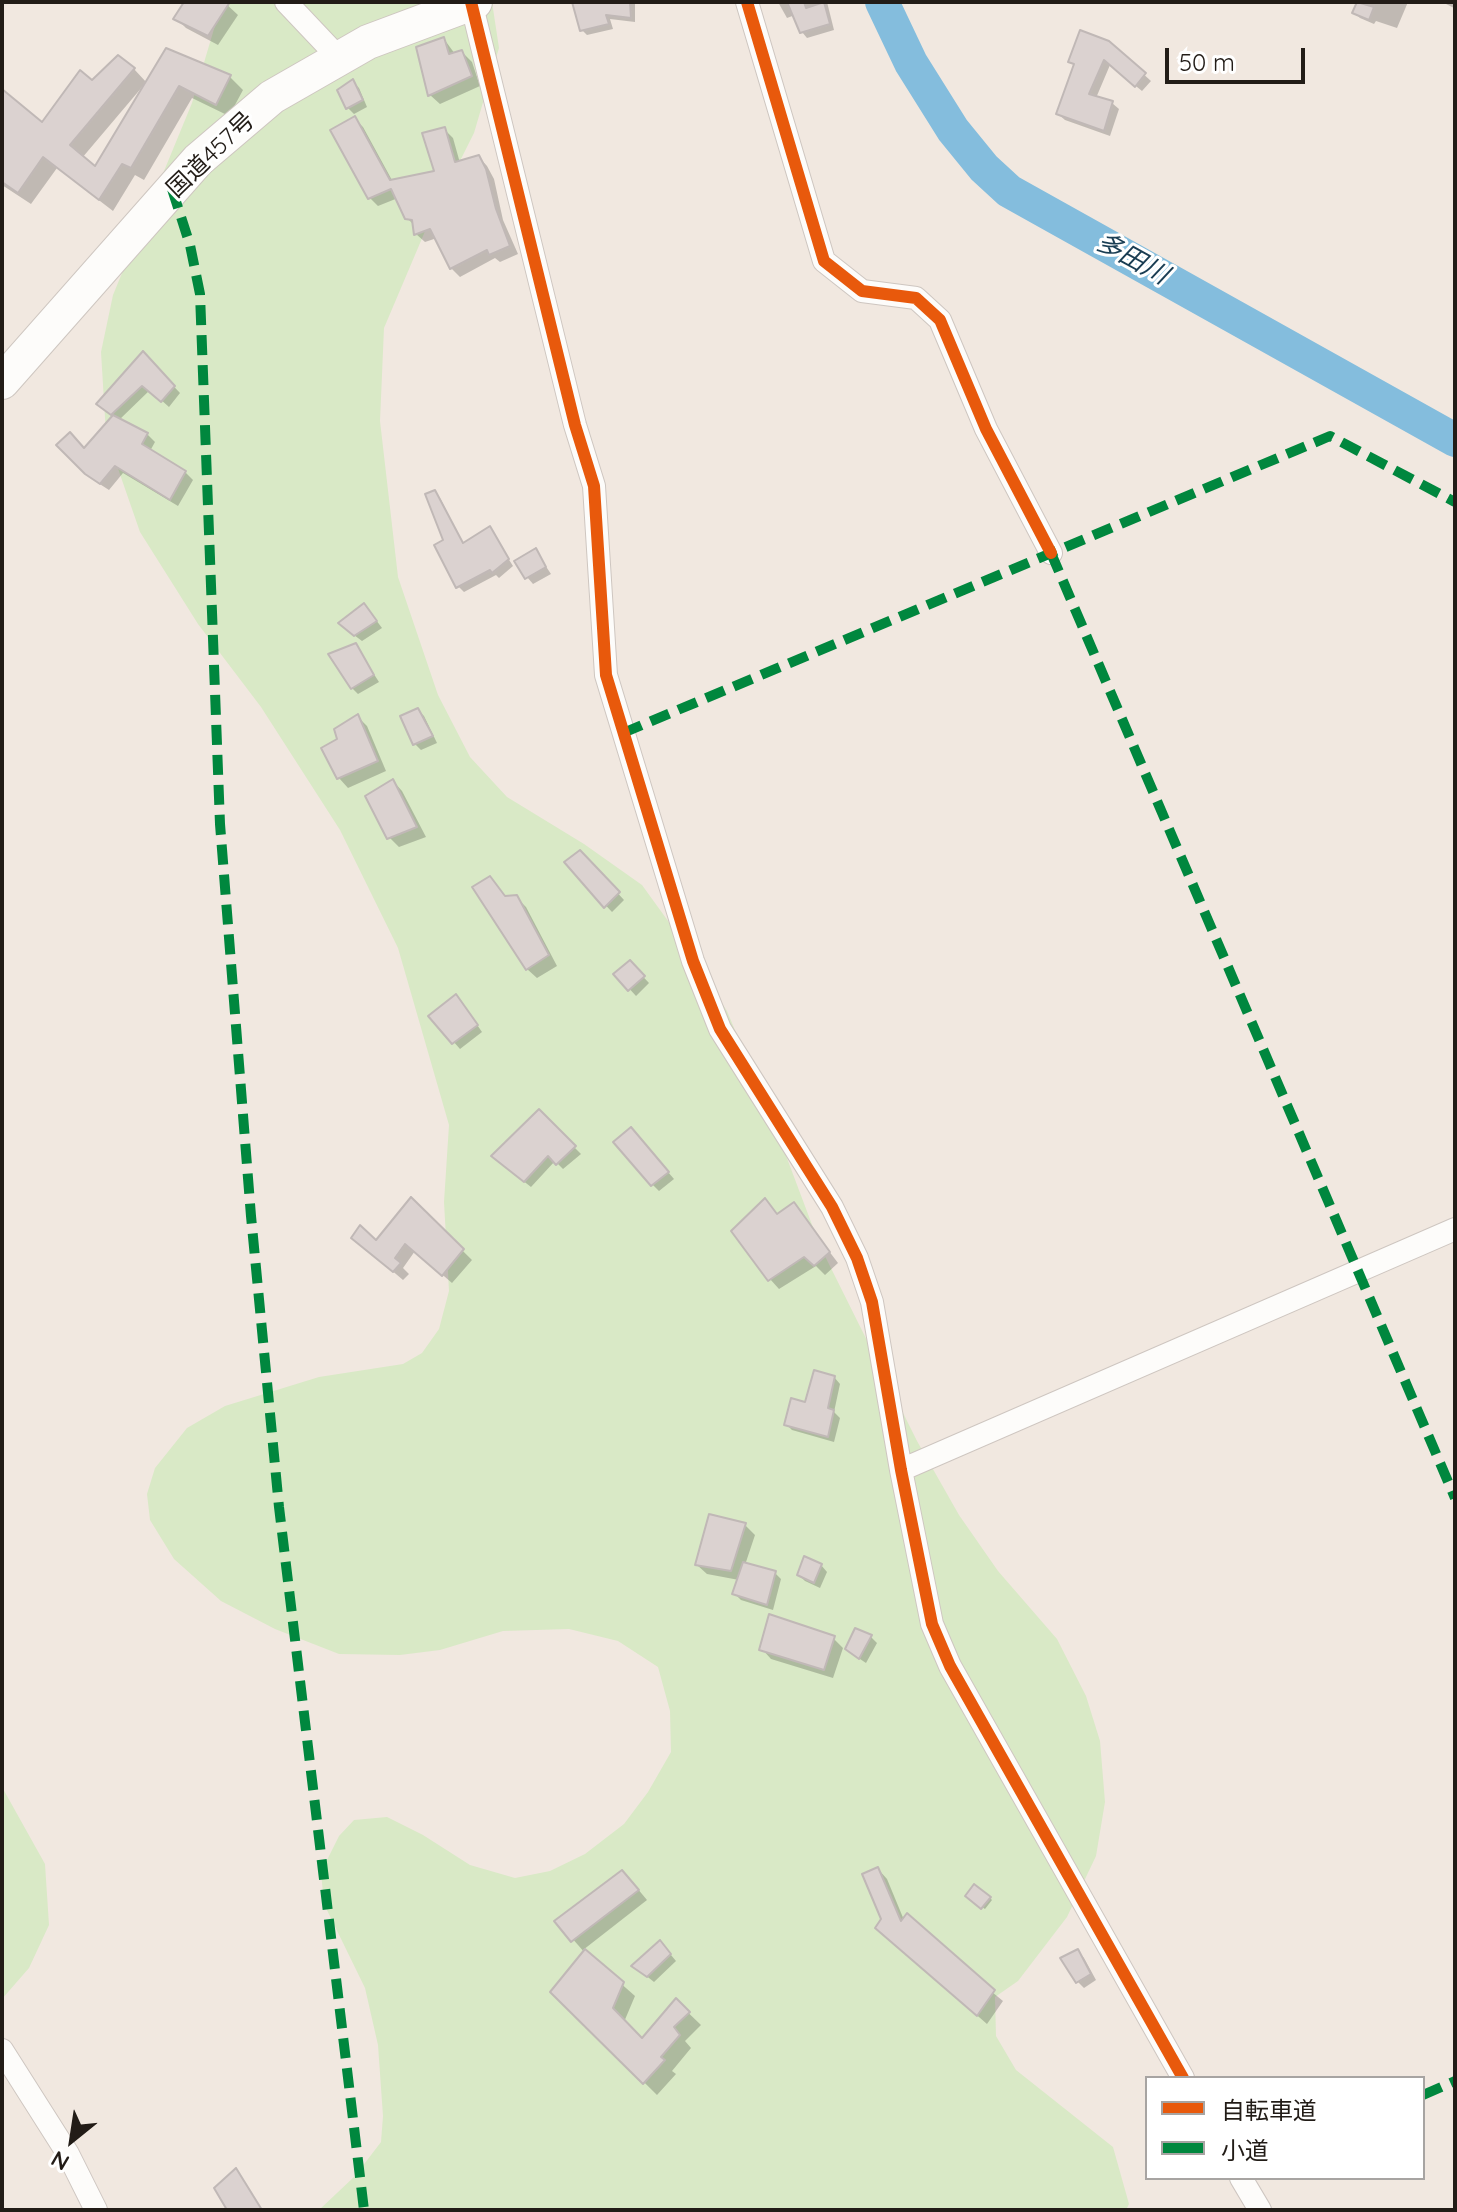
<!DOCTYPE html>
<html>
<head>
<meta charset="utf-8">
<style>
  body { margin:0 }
  #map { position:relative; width:1457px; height:2212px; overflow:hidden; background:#f1e8e0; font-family:Quicksand,"Noto Sans JP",sans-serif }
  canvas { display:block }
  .frame { position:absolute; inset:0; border:4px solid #221c17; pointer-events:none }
  .legend { position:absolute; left:1145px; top:2076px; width:280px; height:104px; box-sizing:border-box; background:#fff; border:2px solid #a7a4a2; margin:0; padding:10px 14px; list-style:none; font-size:24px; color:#221c17 }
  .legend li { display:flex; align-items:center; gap:16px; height:40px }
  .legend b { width:40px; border:2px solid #a7a4a2 }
  .north { position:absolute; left:32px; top:2100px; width:80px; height:80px; -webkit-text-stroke:6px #fff; paint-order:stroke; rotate:210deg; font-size:22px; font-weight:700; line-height:32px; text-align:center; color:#221c17 }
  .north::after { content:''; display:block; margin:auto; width:28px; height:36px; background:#221c17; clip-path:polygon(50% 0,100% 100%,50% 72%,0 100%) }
  .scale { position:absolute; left:1165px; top:48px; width:140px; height:36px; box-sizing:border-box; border:4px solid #221c17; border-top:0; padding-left:10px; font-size:24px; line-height:28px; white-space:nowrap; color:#221c17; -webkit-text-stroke:6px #fff; paint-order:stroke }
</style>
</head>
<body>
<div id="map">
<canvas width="1457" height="2212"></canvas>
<div class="frame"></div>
<ul class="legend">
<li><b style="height:10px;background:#e8590c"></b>自転車道</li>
<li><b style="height:10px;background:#00873e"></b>小道</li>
</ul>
<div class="north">N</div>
<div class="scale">50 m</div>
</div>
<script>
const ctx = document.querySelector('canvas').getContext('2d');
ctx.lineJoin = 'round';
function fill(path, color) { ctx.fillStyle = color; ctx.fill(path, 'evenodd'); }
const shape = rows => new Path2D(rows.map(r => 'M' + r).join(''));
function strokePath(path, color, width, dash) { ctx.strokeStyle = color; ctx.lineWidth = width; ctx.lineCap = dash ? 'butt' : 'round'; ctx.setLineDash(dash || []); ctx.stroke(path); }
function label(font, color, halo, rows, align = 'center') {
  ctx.font = font + ' Quicksand,"Noto Sans JP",sans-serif'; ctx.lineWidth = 6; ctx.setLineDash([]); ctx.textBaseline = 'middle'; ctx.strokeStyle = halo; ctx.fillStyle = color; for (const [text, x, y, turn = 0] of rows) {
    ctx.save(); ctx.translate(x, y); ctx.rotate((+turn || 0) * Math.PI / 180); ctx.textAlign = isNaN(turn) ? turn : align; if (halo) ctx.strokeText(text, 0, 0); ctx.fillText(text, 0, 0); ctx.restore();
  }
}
const green = shape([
  [222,2,492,2,499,48,474,133,426,229,384,328,380,421,398,577,438,695,470,757,507,797,584,844,642,885,676,932,727,1011,776,1129,820,1246,917,1441,959,1515,998,1571,1057,1639,1086,1696,1100,1741,1105,1802,1096,1856,1067,1917,1018,1981,995,1997,996,2036,1016,2070,1113,2147,1129,2204,1126,2210,319,2210,355,2176,381,2142,383,2116,378,2045,365,1988,324,1904,321,1872,339,1836,354,1820,387,1817,423,1835,470,1865,515,1878,550,1871,585,1854,624,1824,648,1792,671,1752,670,1711,658,1667,618,1641,569,1629,503,1631,440,1650,400,1655,339,1654,275,1629,221,1601,174,1559,150,1520,147,1494,155,1468,187,1428,225,1406,319,1377,403,1364,422,1353,439,1329,449,1291,444,1202,449,1125,398,948,340,830,261,707,198,624,140,532,106,434,101,352,113,295,192,103],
  [2,1787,45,1864,49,1925,29,1968,2,1999]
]);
const shadow = shape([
  [186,2,224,2,238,15,218,45,186,28,176,18],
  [574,2,635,2,635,22,610,19,613,29,587,35,582,30],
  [778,2,827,2,834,30,807,38,802,32,795,15,787,18],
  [1359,2,1408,2,1397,28,1376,21,1374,24,1360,18,1355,13],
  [1442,2,1455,2,1455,6,1454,8],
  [444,39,455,54,462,52,472,62,480,86,440,104,430,95],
  [1108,42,1151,81,1142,91,1110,65,1096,98,1112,103,1119,109,1110,136,1065,120,1058,114,1075,66,1070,61],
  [167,50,230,77,243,90,229,116,192,98,144,180,135,175,113,211,57,168,31,204,2,185,2,98,42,125,92,83,134,69,147,83],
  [143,86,144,88,96,169,82,158],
  [353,82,359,88,367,107,354,114,348,108],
  [354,118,363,127,393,182,437,173,444,129,453,138,460,163,479,157,487,166,494,179,503,220,518,254,500,262,495,258,460,277,451,268,437,238,425,242,416,234,415,226,407,218,398,198,378,206,369,197],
  [143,354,180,393,169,407,150,390,119,420,147,434,155,442,150,451,185,472,193,480,178,506,123,473,109,490,95,481,59,445,85,450,114,417,105,410],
  [434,493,440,498,464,545,489,528,513,566,499,578,496,575,464,592,458,586],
  [535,550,551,574,533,584,527,577],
  [370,612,382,628,362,641,346,629],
  [355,645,379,682,358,694,352,688],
  [418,710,424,716,437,743,421,750,415,744],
  [357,716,367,726,386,771,348,788,339,778,339,740],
  [393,781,402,791,426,837,399,847,389,837],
  [580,852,624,900,612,912,566,863],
  [490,878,507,898,516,897,526,907,557,966,537,978,527,969],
  [630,963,649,983,636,996,616,974],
  [462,1003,482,1032,460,1049,431,1016],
  [539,1112,581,1154,563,1169,555,1161,531,1187,499,1162],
  [637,1136,674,1179,659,1191,652,1184],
  [411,1200,472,1260,452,1283,415,1251,403,1268,409,1274,403,1280,363,1246,376,1243],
  [794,1205,838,1263,825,1275,816,1266,779,1289,770,1279,774,1211,778,1215],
  [834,1377,840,1384,834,1412,840,1418,834,1442,792,1430,786,1424],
  [745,1525,755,1535,745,1565,775,1573,781,1579,773,1610,741,1600,734,1593,739,1580,707,1574,697,1565],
  [821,1565,827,1572,820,1588,805,1581,799,1575],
  [871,1637,877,1643,866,1663,854,1655],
  [833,1638,843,1648,833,1678,771,1659,762,1649],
  [878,1869,887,1879,904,1920,1003,2001,987,2024,887,1937],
  [632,1882,647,1900,583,1950,635,1996,624,2022,642,2040,676,2001,701,2025,685,2041,691,2048,672,2071,676,2074,657,2095,553,1992,585,1953,557,1921],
  [990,1898,992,1900,985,1909,970,1899],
  [666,1949,676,1961,654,1982,634,1966],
  [1078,1951,1084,1958,1096,1980,1084,1988,1078,1982]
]);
const river = shape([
  [882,2,911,63,953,130,984,168,1009,191,1455,440]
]);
const building = shape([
  [184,2,230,2,208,36,173,19,184,2],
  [572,2,630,2,631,18,606,15,609,24,580,31,572,2],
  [787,2,804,2,806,8,824,2,830,24,800,33,787,2],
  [1357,2,1374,7,1369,20,1352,13,1357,2],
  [1080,30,1109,41,1146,73,1135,87,1104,60,1089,94,1113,101,1104,131,1056,114,1074,64,1068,62,1080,30],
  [444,37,449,54,462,50,472,76,428,96,416,47,444,37],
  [166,48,231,75,216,105,179,86,131,168,122,164,99,200,43,157,18,193,2,182,2,89,42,122,80,70,92,80,118,55,135,68,70,145,95,166,166,48],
  [353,79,363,100,346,109,337,90,353,79],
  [355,116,390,180,434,171,422,133,445,127,455,162,479,155,486,169,496,209,510,246,489,255,487,250,450,269,430,229,414,235,412,220,405,219,391,189,368,199,330,130,355,116],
  [143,351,175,386,161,402,142,386,111,415,96,404,143,351],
  [113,415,148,433,142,444,186,471,170,500,115,466,100,484,85,474,56,445,70,432,84,448,113,415],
  [435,490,463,543,490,526,509,559,492,573,490,570,456,588,434,545,443,540,425,494,435,490],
  [536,548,546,567,525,579,514,561,536,548],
  [364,603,377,621,354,636,338,623,364,603],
  [356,643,374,675,351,689,328,654,356,643],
  [418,708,433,736,413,745,400,716,418,708],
  [358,714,378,761,337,779,321,748,337,739,334,729,358,714],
  [393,779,417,827,387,839,365,796,393,779],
  [580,850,620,892,604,908,564,862,580,850],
  [490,876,505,896,517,895,549,955,526,970,472,887,490,876],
  [630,960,645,976,628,991,613,974,630,960],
  [456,994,478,1025,452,1044,428,1016,456,994],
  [539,1109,576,1146,556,1165,548,1156,524,1182,491,1156,539,1109],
  [631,1127,669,1172,651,1186,613,1142,631,1127],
  [411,1197,464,1249,442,1276,405,1244,395,1258,401,1263,393,1272,351,1238,360,1225,376,1240,411,1197],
  [765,1198,777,1214,794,1202,830,1252,814,1266,804,1257,768,1281,731,1231,765,1198],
  [814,1370,835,1376,828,1408,834,1410,828,1437,784,1425,791,1398,805,1402,814,1370],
  [709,1514,746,1523,731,1571,695,1565,709,1514],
  [804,1556,822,1564,814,1583,797,1575,804,1556],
  [743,1562,776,1571,767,1605,732,1594,743,1562],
  [769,1614,835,1636,824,1670,759,1650,769,1614],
  [855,1628,872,1635,859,1659,845,1649,855,1628],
  [878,1867,901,1921,907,1913,995,1990,977,2016,875,1928,881,1919,862,1874,878,1867],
  [622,1870,639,1890,571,1942,554,1921,622,1870],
  [974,1884,991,1897,981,1909,965,1896,974,1884],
  [660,1940,671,1954,647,1977,631,1966,660,1940],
  [585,1949,624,1982,613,2008,642,2038,676,1998,690,2012,674,2027,680,2035,661,2057,665,2060,643,2084,550,1992,585,1949],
  [1078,1949,1091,1974,1076,1983,1060,1958,1078,1949],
  [236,2168,262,2210,227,2210,214,2188,236,2168]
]);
const minor = shape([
  [286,2,339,58],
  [471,2,575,425,594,486,606,675,693,961,720,1029,832,1207,857,1258,872,1302,901,1470,932,1624,950,1666,1183,2078],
  [747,2,824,261,862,291,916,298,940,320,986,429,1051,553],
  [901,1470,1455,1229],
  [2,2050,68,2154,96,2210],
  [1241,2178,1260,2210]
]);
const highway = shape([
  [2,382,198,160,272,97,368,42,475,2]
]);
const quiet = shape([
  [172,189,190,245,200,294,220,824,251,1216,279,1507,364,2210],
  [1051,553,1455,1498],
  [623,733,1330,436,1455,502],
  [1423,2095,1455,2081]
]);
const cycleway = shape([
  [471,2,575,425,594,486,606,675,693,961,720,1029,832,1207,857,1258,872,1302,901,1470,932,1624,950,1666,1183,2078],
  [747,2,824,261,862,291,916,298,940,320,986,429,1051,553]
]);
const streetNames = [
  ["国道457号",211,155,-44]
];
const waterNames = [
  ["多田川",1132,259,29]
];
fill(green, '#d9e9c6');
fill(shadow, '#0003');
strokePath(river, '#84bddd', 34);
fill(building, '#dbd2d0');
strokePath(building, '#c0b8b6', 2);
strokePath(minor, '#cec6c0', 24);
strokePath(highway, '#cec6c0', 36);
strokePath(minor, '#fdfcfa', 22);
strokePath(highway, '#fdfcfa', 34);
strokePath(quiet, '#00873e', 10, [20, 10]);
strokePath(cycleway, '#e8590c', 12);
label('24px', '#221c17', '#fff', streetNames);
label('italic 26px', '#193d53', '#fff', waterNames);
</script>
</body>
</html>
